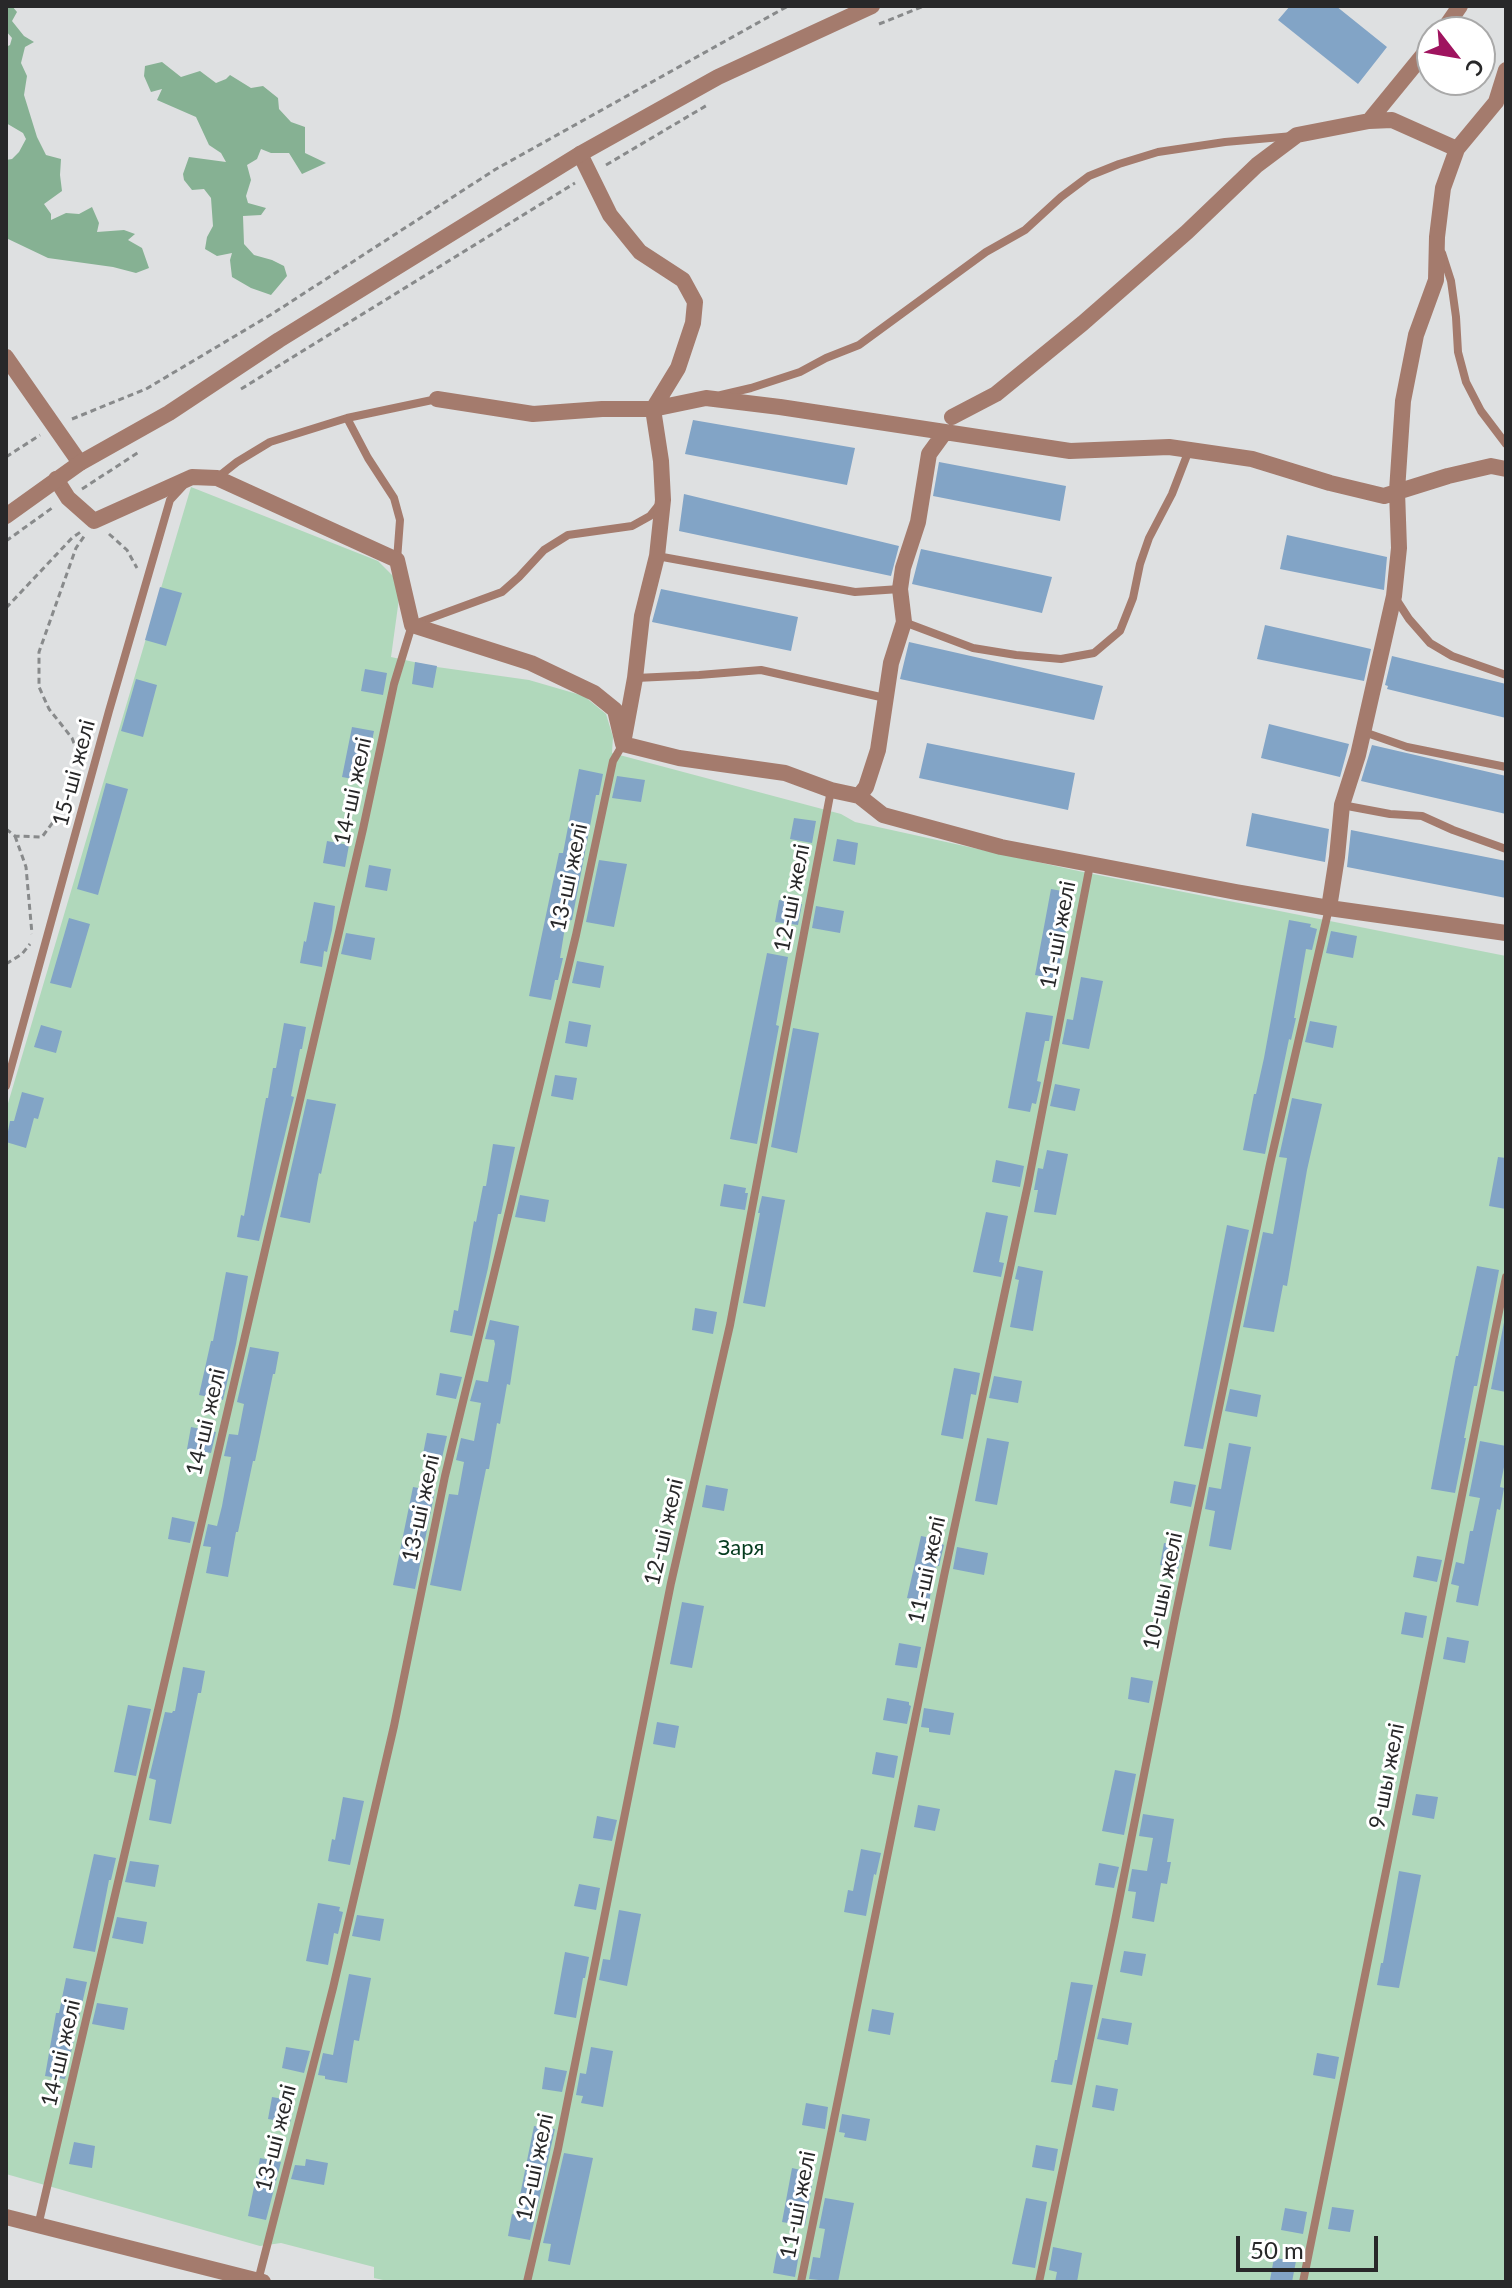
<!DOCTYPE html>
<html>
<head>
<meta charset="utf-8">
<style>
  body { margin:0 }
  #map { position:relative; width:1512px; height:2288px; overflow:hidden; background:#dee0e1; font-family:Lato,sans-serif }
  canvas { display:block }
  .frame { position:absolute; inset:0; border:8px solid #282829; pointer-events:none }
  .north { position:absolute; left:1416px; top:16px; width:80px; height:80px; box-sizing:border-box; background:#fff; border:2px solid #a9a9a9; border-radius:50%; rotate:121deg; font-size:22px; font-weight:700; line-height:32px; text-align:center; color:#282829 }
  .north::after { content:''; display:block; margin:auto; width:28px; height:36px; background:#9f145f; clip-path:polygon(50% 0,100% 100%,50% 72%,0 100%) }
  .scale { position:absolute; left:1236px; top:2236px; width:142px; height:36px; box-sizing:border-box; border:4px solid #282829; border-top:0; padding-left:10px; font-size:24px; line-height:28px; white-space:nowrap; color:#282829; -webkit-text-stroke:6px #fff; paint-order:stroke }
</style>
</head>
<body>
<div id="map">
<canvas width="1512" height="2288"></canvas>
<div class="frame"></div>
<div class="north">С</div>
<div class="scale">50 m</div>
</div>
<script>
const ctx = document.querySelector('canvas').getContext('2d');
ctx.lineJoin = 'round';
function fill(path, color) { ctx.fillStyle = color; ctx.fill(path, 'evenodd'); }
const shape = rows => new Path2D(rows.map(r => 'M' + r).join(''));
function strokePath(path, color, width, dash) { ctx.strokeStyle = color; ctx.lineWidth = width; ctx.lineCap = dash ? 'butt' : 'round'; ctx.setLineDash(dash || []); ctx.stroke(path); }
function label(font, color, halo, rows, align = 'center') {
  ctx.font = font + ' Lato,sans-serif'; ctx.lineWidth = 6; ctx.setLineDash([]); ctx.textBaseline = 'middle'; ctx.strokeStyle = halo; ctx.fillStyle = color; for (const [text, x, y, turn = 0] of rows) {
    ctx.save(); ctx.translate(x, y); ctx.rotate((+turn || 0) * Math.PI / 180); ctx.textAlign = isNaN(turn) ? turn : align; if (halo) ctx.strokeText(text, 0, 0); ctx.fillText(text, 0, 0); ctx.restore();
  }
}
const green = shape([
  [191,487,378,561,401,584,391,657,437,667,529,680,584,696,606,714,613,737,612,753,841,814,855,822,1083,872,1506,956,1506,2282,392,2282,374,2278,374,2267,281,2243,260,2246,6,2174,6,1110]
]);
const forest = shape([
  [6,6,12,6,17,12,12,21,24,36,34,42,25,47,21,63,27,76,24,95,37,137,46,155,61,159,60,175,62,191,44,204,51,214,51,220,66,213,79,214,92,207,99,223,97,232,124,230,135,234,128,240,142,248,149,268,136,273,113,267,48,258,6,238,6,160,12,159,19,152,26,139,23,133,6,123,6,47,10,45,12,38,6,31],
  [162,62,181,77,200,71,216,83,226,79,230,75,251,88,263,86,278,98,279,109,291,122,305,127,305,153,326,163,302,174,289,153,271,153,261,149,257,159,247,165,251,180,246,196,248,203,266,208,261,215,243,216,244,244,254,255,272,260,284,266,287,276,271,295,251,288,232,277,230,260,232,253,217,256,205,249,207,237,213,226,211,198,204,189,192,190,184,180,183,174,189,157,226,162,221,153,209,145,196,117,157,100,162,89,151,92,144,76,145,66]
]);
const building = shape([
  [1290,6,1336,6,1387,47,1358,84,1278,20],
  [693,420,855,448,847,485,685,454],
  [939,462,1066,486,1060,521,933,496],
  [684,494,899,546,891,576,679,531],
  [1287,535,1387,557,1384,590,1280,569],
  [921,549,1052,577,1042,613,912,584],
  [160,587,182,593,166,646,145,640],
  [661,589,798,617,791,651,652,622],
  [1265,625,1371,649,1364,681,1257,659],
  [909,642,1103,686,1094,720,900,679],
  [1392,656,1506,684,1506,718,1387,689,1388,686,1385,685],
  [415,662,437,666,433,688,412,684],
  [365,669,387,673,383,695,361,691],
  [136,679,157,685,143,737,121,731],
  [1269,724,1349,744,1340,777,1261,758],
  [352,727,374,731,364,781,342,777],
  [927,743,1075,773,1068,810,919,778],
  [1372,745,1506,776,1506,814,1361,781],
  [579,769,603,774,599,795,596,795,572,920,566,921,560,958,563,958,558,980,555,980,551,1000,529,996,559,853,563,853],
  [617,776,645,780,641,802,612,798],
  [106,783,128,789,98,895,77,889],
  [1252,813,1329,829,1325,862,1246,846],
  [794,818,816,821,812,843,790,839],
  [1351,830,1506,861,1506,898,1347,867],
  [837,839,858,843,855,865,833,861],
  [327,841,349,845,345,867,323,863],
  [599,860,627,864,614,927,586,922],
  [369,865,391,869,387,891,365,887],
  [1051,889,1073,893,1057,979,1035,975],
  [779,900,802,904,798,925,775,922],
  [314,902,335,906,332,930,327,952,324,951,322,967,300,963,304,941,306,942],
  [816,906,844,911,840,933,812,928],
  [69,918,90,924,71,988,50,983],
  [1289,920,1311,924,1310,927,1317,929,1312,950,1306,949,1294,1018,1296,1018,1291,1040,1289,1039,1265,1154,1243,1150,1254,1094,1256,1094,1264,1058],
  [1331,931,1357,936,1353,958,1326,953],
  [346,933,375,938,371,960,341,954],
  [767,953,788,957,776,1025,779,1026,757,1144,730,1139],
  [577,961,604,966,600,988,572,983],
  [1081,977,1103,981,1089,1049,1062,1044,1067,1019,1073,1020],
  [1026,1012,1053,1016,1049,1041,1045,1041,1037,1081,1041,1082,1036,1104,1032,1103,1030,1112,1008,1108],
  [569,1021,591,1025,587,1047,565,1043],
  [1310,1021,1337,1026,1333,1048,1305,1042],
  [284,1023,306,1027,302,1049,300,1049,291,1096,294,1097,259,1241,237,1237,241,1215,244,1216,266,1098,268,1098,273,1068,276,1068],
  [41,1025,62,1031,56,1053,34,1047],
  [793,1028,819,1033,797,1153,771,1147],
  [555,1075,577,1078,573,1100,551,1096],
  [1055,1084,1080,1089,1075,1111,1050,1106],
  [22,1092,44,1098,38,1119,34,1118,26,1148,6,1142,10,1121,14,1121],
  [1292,1098,1322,1104,1307,1170,1287,1286,1283,1285,1274,1332,1243,1327,1263,1232,1273,1234,1287,1158,1279,1157],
  [307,1099,336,1104,321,1174,319,1173,310,1223,280,1217],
  [493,1144,515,1147,501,1214,498,1214,488,1268,472,1336,450,1332,454,1310,458,1311,474,1221,476,1222,483,1186,486,1186],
  [1047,1150,1068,1154,1056,1215,1034,1212,1038,1190,1034,1190,1038,1168,1043,1169],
  [1498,1157,1506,1158,1506,1209,1489,1206],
  [996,1160,1024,1166,1020,1187,992,1182],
  [724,1184,746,1188,745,1193,748,1193,745,1210,720,1206],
  [520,1195,549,1200,545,1222,515,1217],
  [762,1196,785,1200,765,1307,743,1303,760,1213,758,1213],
  [986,1212,1008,1216,999,1262,1004,1263,1001,1277,973,1272],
  [1227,1225,1249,1230,1203,1449,1184,1446],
  [1018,1266,1043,1271,1033,1331,1010,1327,1019,1280,1015,1279],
  [1477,1266,1499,1270,1477,1386,1474,1386,1464,1438,1466,1438,1455,1493,1431,1489,1456,1356,1458,1356],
  [226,1272,248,1276,236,1344,223,1400,199,1395,211,1341,213,1341],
  [695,1308,717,1312,713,1334,692,1330],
  [1506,1312,1506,1392,1491,1389],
  [490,1320,519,1326,510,1385,507,1384,500,1424,497,1423,489,1469,486,1469,461,1591,430,1585,449,1494,458,1495,464,1462,456,1460,461,1438,474,1441,481,1403,470,1401,476,1380,488,1382,495,1344,494,1340,485,1339],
  [250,1347,279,1352,275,1374,273,1374,255,1461,253,1461,238,1532,236,1532,228,1577,206,1573,211,1547,203,1546,208,1524,217,1526,222,1506,231,1457,224,1456,229,1434,238,1435,244,1404,237,1402],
  [954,1368,980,1373,976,1395,971,1394,963,1439,941,1435],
  [440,1373,462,1377,456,1399,436,1395],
  [994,1376,1022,1381,1018,1403,989,1398],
  [1230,1389,1261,1395,1257,1417,1225,1411],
  [191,1427,216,1432,211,1453,187,1449],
  [427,1433,447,1436,442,1458,423,1454],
  [987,1438,1009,1442,997,1505,975,1501],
  [1480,1441,1506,1446,1506,1457,1500,1487,1504,1488,1500,1510,1497,1509,1478,1606,1456,1602,1459,1586,1451,1584,1456,1562,1464,1564,1470,1531,1473,1531,1480,1498,1469,1496],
  [1229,1443,1251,1447,1231,1550,1209,1546,1215,1511,1205,1509,1209,1487,1221,1489],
  [1174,1481,1196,1485,1191,1507,1170,1503],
  [706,1485,728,1489,724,1511,702,1507],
  [413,1487,435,1491,415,1589,393,1585],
  [172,1517,195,1522,190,1543,168,1539],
  [921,1536,942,1540,942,1544,944,1545,939,1566,936,1566,929,1602,907,1598],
  [1164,1543,1183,1547,1178,1569,1160,1565],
  [957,1547,988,1553,984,1575,953,1569],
  [1417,1556,1442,1560,1437,1582,1413,1577],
  [682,1602,704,1606,692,1668,670,1664],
  [1405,1612,1427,1616,1423,1638,1401,1634],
  [1447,1637,1469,1641,1465,1663,1443,1659],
  [899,1643,921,1647,917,1668,895,1665],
  [183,1667,205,1671,201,1693,198,1693,171,1824,149,1820,156,1780,149,1778,165,1712,172,1713,173,1711,175,1711],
  [1131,1677,1153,1681,1149,1703,1128,1699],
  [887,1698,909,1702,909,1705,911,1706,907,1724,883,1720],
  [128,1705,151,1709,136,1776,114,1772],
  [924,1708,954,1713,950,1735,929,1732,929,1728,921,1727],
  [657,1722,679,1726,675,1748,653,1744],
  [876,1752,898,1756,894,1778,872,1774],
  [1115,1770,1136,1774,1124,1835,1102,1831],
  [1416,1794,1438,1797,1434,1819,1412,1815],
  [343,1797,364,1801,350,1865,328,1861,332,1839,335,1840],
  [918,1805,940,1809,935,1831,914,1827],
  [1143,1814,1174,1819,1167,1862,1171,1862,1167,1884,1161,1883,1154,1922,1132,1918,1136,1892,1128,1891,1132,1869,1147,1871,1153,1838,1139,1836],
  [597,1816,617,1820,612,1841,593,1838],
  [861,1849,881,1853,876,1875,874,1874,866,1916,844,1912,848,1890,853,1891],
  [94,1854,116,1858,111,1880,109,1880,95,1952,73,1948],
  [130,1861,159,1865,155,1887,125,1882],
  [1099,1863,1119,1867,1114,1888,1095,1885],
  [1399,1871,1421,1875,1399,1988,1377,1985,1381,1963,1383,1963],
  [579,1884,600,1888,596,1910,574,1906],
  [318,1903,340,1907,339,1911,343,1912,338,1934,334,1933,328,1965,306,1961],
  [619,1910,641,1914,627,1986,599,1980,603,1959,610,1960],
  [357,1915,384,1919,380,1941,352,1936],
  [117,1917,147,1922,143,1944,112,1938],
  [1124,1951,1146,1954,1142,1976,1120,1972],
  [565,1952,589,1957,585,1978,583,1978,576,2018,554,2014],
  [349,1974,371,1978,359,2041,354,2040,347,2083,325,2079,325,2076,318,2075,323,2053,333,2055],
  [66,1978,87,1982,65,2079,45,2076,56,2013,59,2013],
  [1071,1982,1093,1985,1072,2085,1051,2082,1055,2060,1057,2060],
  [97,2003,128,2008,124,2030,92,2024],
  [872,2009,894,2013,890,2035,868,2031],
  [1102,2018,1132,2023,1128,2045,1097,2039],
  [286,2047,310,2051,304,2073,282,2068],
  [591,2047,613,2051,603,2107,581,2103,583,2096,576,2095,580,2073,586,2074],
  [1317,2053,1339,2057,1335,2079,1313,2075],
  [545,2067,567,2071,562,2092,542,2089],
  [1096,2085,1118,2089,1114,2111,1092,2107],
  [272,2097,294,2101,290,2123,268,2119],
  [806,2103,828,2107,825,2129,802,2125],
  [842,2114,870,2119,866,2141,844,2137,845,2133,839,2132],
  [534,2126,555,2129,530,2240,508,2236,512,2214,516,2215],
  [74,2142,95,2146,92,2168,69,2164],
  [1036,2145,1058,2149,1054,2171,1032,2167],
  [564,2153,593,2158,570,2265,548,2261,551,2244,543,2243],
  [260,2158,281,2162,266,2220,248,2216],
  [306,2159,328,2163,324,2185,291,2179,295,2165,305,2166],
  [792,2168,814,2173,805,2226,782,2222],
  [825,2198,854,2203,838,2282,809,2279,813,2257,820,2258,825,2229,819,2228],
  [1026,2198,1047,2202,1035,2268,1012,2264],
  [1332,2207,1354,2210,1350,2232,1328,2229],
  [1285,2208,1307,2212,1303,2234,1281,2230],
  [1053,2247,1082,2253,1077,2282,1055,2282,1057,2272,1049,2270],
  [777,2251,799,2254,795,2277,773,2273],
  [1274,2258,1296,2261,1292,2282,1270,2280]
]);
const path = shape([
  [879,24,924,6],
  [606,165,709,104],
  [241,389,575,183],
  [72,419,146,389,272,314,496,169,788,6],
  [6,457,40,435],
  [82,489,139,452],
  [109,534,127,550,137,568],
  [6,541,52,508],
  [6,608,72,538,82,531],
  [81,762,72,738,49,709,39,687,39,652,76,548,85,535],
  [6,829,15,836,42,837,65,806,74,781],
  [15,836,26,867,32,934],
  [6,964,22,954,30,944]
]);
const service = shape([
  [1442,253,1451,281,1456,317,1458,352,1466,382,1481,411,1506,444],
  [721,395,751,388,800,372,826,358,859,345,986,252,1025,230,1061,197,1089,176,1119,164,1158,152,1225,142,1293,136],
  [347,418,368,458,394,498,400,520,397,560],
  [218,477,237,462,270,442,347,418,437,399],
  [657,556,855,592,900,589],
  [1396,599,1409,619,1430,643,1452,656,1506,675],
  [904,622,973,648,1016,655,1061,659,1094,653,1120,631,1133,598,1140,564,1149,538,1172,494,1189,450],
  [636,678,699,675,761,670,885,698],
  [1364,732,1407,747,1506,767],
  [1342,805,1390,814,1422,816,1453,830,1506,849],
  [6,1086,109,711,170,500,183,486],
  [38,2226,363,829,394,684,412,625,502,592,519,577,544,550,568,535,632,526,650,516,658,506],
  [258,2281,333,1988,394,1726,445,1476,576,935,613,761,623,744],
  [527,2282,558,2149,671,1583,730,1325,831,790],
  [801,2282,944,1576,1028,1184,1090,865],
  [1039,2282,1114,1926,1176,1613,1270,1164,1329,908],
  [1303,2282,1506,1277]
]);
const minor = shape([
  [1442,32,1460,6],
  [1369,121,1432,44],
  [580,154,610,215,640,252,683,280,695,302,693,323,678,368,653,409,661,461,663,500,657,556,642,616,635,678,624,738],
  [6,357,80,463],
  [437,399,533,414,602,409,653,409,706,398,780,407,1070,451,1169,447,1190,450,1252,459,1330,483,1384,496,1448,476,1491,466,1506,469],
  [952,417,996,394,1083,323,1187,232,1257,165,1297,135,1369,121,1392,120,1457,149],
  [56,479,68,498,94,521,192,477,217,478,397,560,412,625,531,663,594,693,615,710,623,744,679,758,785,773,831,790,859,796,883,815,1001,847,1236,892,1329,908,1506,933],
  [859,796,866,787,878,750,891,663,904,622,900,589,903,568,918,522,929,454,945,432],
  [1329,908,1337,857,1342,805,1358,755,1394,596,1399,548,1397,491,1403,401,1416,335,1436,280,1437,237,1443,188,1457,149,1496,102,1506,70],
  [6,2217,263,2282]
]);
const tertiary = shape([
  [6,516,80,463,169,413,279,340,580,154,718,77,872,6]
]);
const streetNames = [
  ["15-ші желі",74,773,-75],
  ["14-ші желі",353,791,-78],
  ["13-ші желі",569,877,-78],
  ["12-ші желі",792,898,-79],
  ["11-ші желі",1058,935,-79],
  ["14-ші желі",206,1422,-77],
  ["13-ші желі",421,1508,-78],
  ["12-ші желі",664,1532,-77],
  ["11-ші желі",927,1570,-78],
  ["10-шы желі",1163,1591,-78],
  ["9-шы желі",1387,1776,-79],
  ["14-ші желі",61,2053,-77],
  ["13-ші желі",276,2138,-76],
  ["12-ші желі",535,2167,-78],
  ["11-ші желі",798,2205,-79]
];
const parkNames = [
  ["Заря",741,1548]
];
fill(green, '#b0d8bb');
fill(forest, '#86b193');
fill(building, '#82a4c6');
strokePath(path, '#888a8b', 3, [6, 4]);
strokePath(service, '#a47b6d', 8);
strokePath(minor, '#a47b6d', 16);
strokePath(tertiary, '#a47b6d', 16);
label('22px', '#282829', '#fff', streetNames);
label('22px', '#053c1f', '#fff', parkNames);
</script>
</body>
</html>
